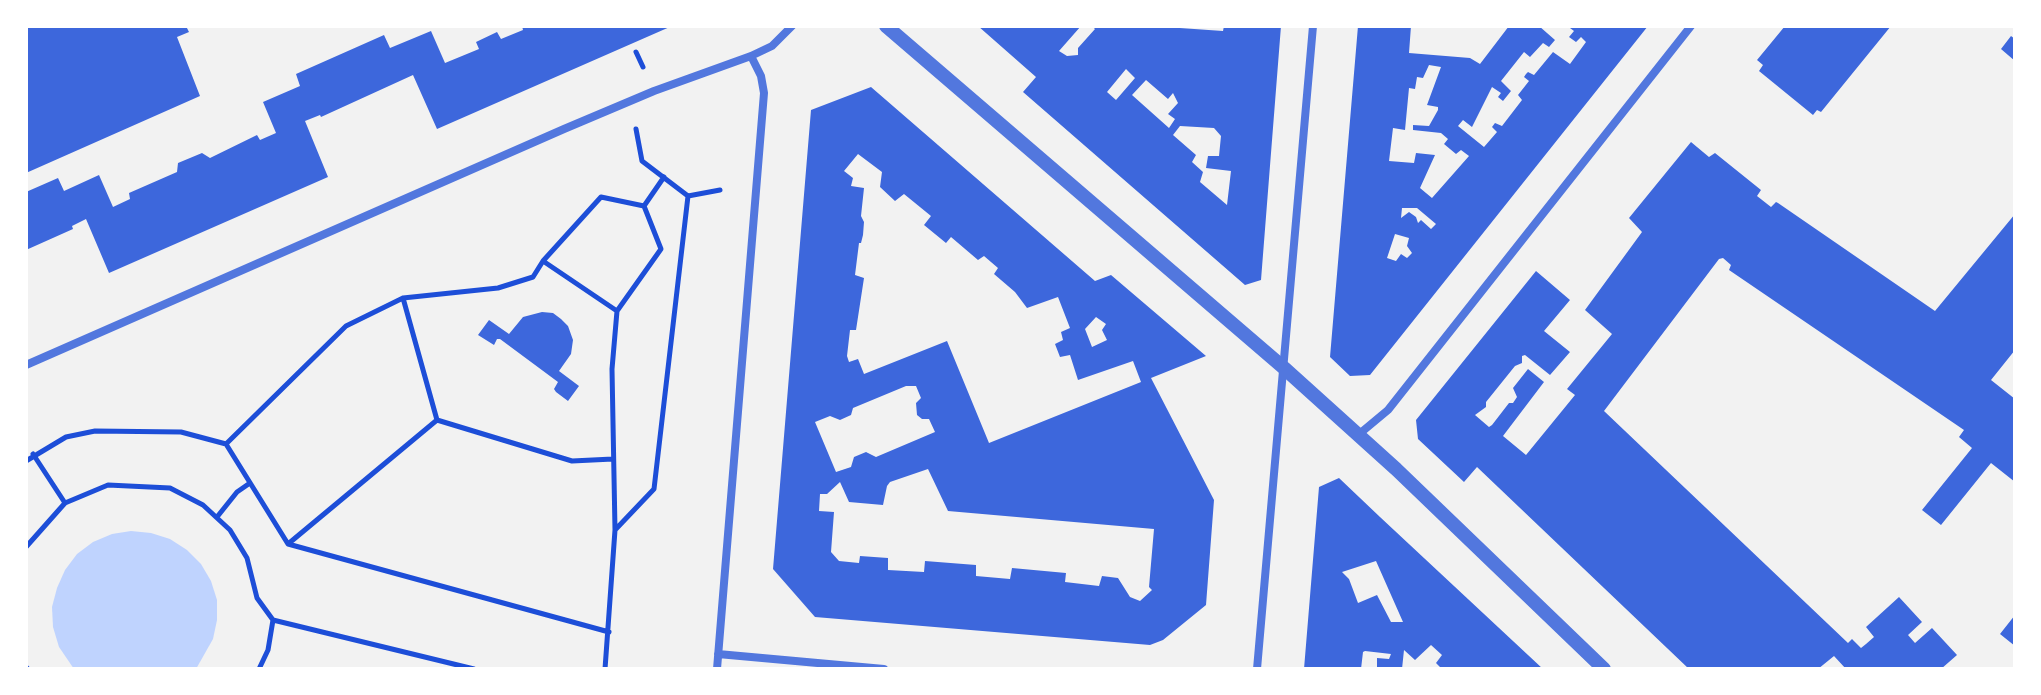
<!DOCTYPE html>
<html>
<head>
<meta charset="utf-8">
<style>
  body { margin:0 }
  #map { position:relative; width:2041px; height:695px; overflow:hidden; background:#f2f2f2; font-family:Overpass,sans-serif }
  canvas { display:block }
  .frame { position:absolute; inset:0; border:28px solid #fff; pointer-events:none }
</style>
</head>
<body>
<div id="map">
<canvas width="2041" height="695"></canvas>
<div class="frame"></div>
</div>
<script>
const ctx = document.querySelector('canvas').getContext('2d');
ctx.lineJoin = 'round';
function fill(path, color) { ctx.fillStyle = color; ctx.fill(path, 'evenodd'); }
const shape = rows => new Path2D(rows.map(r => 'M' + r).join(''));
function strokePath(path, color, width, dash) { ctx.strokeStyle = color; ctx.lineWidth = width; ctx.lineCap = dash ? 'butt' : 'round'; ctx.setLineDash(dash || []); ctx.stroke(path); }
const water = shape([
  [131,531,151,533,170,539,187,550,201,564,211,581,217,600,217,620,213,639,196,669,74,669,59,647,53,627,52,607,57,588,65,570,77,554,93,542,112,534]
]);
const building = shape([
  [26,26,186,26,189,32,177,37,200,96,26,173],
  [522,26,672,26,437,129,413,75,321,117,320,115,305,121,328,177,109,273,86,219,72,226,73,229,26,250,26,192,58,178,64,191,99,175,113,207,130,199,129,193,177,172,178,163,202,153,210,158,257,135,260,140,276,133,263,102,300,86,296,74,384,35,390,48,431,31,445,63,479,49,476,42,497,32,501,39,523,30],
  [978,26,1081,26,1059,51,1067,56,1078,55,1078,48,1095,29,1092,26,1151,26,1223,31,1224,26,1281,26,1261,280,1245,285,1023,92,1036,77],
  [1126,69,1135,78,1116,100,1107,92],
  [1146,80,1168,99,1173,93,1178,103,1168,114,1175,119,1169,128,1132,95],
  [1180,126,1214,128,1221,136,1219,156,1208,156,1206,168,1231,171,1227,205,1200,182,1203,172,1192,162,1196,155,1173,135],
  [1358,26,1411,26,1409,53,1470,58,1480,64,1509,26,1539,26,1555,40,1549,47,1543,43,1530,57,1524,52,1501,81,1511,91,1503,101,1498,97,1501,93,1492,87,1472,127,1463,120,1458,126,1484,147,1497,132,1492,127,1495,123,1502,126,1522,100,1518,95,1529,81,1524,77,1526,74,1528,72,1534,75,1553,52,1570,64,1586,42,1581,37,1576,42,1569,37,1574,31,1570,28,1571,26,1648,26,1370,375,1350,376,1330,357],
  [1429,65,1441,67,1427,105,1438,107,1438,110,1429,126,1413,125,1413,130,1441,133,1448,139,1444,144,1456,154,1461,150,1469,156,1432,198,1420,188,1435,155,1416,153,1414,163,1389,161,1393,128,1405,130,1409,88,1415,89,1417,77,1423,78],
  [1402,208,1417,208,1436,224,1431,229,1421,220,1418,223,1416,217,1409,212,1401,218],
  [1395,234,1409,238,1407,246,1412,253,1407,258,1401,254,1396,261,1387,258],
  [1785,26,1891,26,1821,112,1817,110,1813,115,1759,71,1763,65,1757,60],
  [2011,36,2015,39,2015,61,2001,49],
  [871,87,1095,281,1111,275,1206,356,1151,378,1214,500,1206,605,1163,640,1150,645,815,617,773,569,811,110],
  [858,154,882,172,880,187,895,201,904,194,931,216,924,225,946,243,951,237,978,260,984,256,998,268,994,274,1015,292,1027,308,1058,297,1070,328,1061,332,1063,340,1055,344,1060,357,1070,355,1078,380,1133,361,1141,382,989,443,947,341,864,374,858,359,849,362,847,356,850,330,856,330,864,278,855,275,859,243,861,243,863,235,864,222,861,216,864,188,851,186,853,178,844,171],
  [1096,317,1106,324,1102,330,1107,340,1092,347,1085,329],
  [906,386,916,386,921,398,916,403,917,415,922,419,929,419,935,432,876,457,866,452,854,457,851,467,836,472,815,422,830,416,840,420,851,415,853,408],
  [928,469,948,511,1154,529,1149,587,1152,590,1140,601,1130,597,1118,578,1102,576,1099,586,1065,582,1066,573,1012,568,1010,579,976,576,976,565,925,561,924,572,888,570,888,558,860,556,859,563,839,561,831,552,834,512,819,511,820,494,827,494,840,482,849,502,883,505,887,486,890,482],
  [1691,142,1709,157,1715,153,1761,190,1757,196,1771,207,1776,202,1778,203,1935,311,2015,214,2015,350,1991,380,2015,399,2015,482,1991,463,1941,525,1922,510,1972,448,1959,437,1964,430,1729,270,1731,265,1723,258,1719,259,1604,411,1848,643,1852,639,1861,648,1866,644,1874,637,1866,627,1899,597,1922,622,1908,635,1915,643,1932,628,1957,655,1941,669,1846,669,1834,656,1818,669,1689,669,1477,467,1464,482,1418,439,1416,420,1536,271,1570,300,1544,331,1570,352,1550,375,1525,355,1522,356,1522,363,1515,366,1486,402,1486,407,1475,415,1489,427,1492,425,1509,403,1513,403,1517,397,1513,388,1528,369,1544,382,1503,436,1526,455,1575,395,1567,389,1612,334,1585,310,1642,232,1629,218],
  [542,312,553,313,561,319,568,326,573,340,571,354,559,371,579,386,568,401,556,392,554,389,558,382,500,339,497,339,494,345,478,335,489,320,509,334,523,317],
  [1339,478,1380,517,1543,669,1442,669,1436,663,1442,655,1431,645,1415,660,1404,650,1402,669,1377,669,1377,658,1389,659,1391,654,1365,651,1363,652,1361,669,1304,669,1319,487],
  [1376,561,1403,622,1391,622,1377,595,1358,603,1349,579,1342,572],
  [2015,615,2015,646,2000,634]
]);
const path = shape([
  [636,52,643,67],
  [636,129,642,161,688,196,720,190],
  [644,206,664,177],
  [543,261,601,197,644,206],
  [617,311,661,249,644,206],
  [437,420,572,461,613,459],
  [226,444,346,326,403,298,498,288,533,277,543,261,617,311,612,369,615,530],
  [33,454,65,503],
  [26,461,66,437,95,431,181,432,226,444,288,544,609,632],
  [217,517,237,492,250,483],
  [288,544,437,420,403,298],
  [26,547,65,503,108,485,170,488,203,505,230,530,247,558,257,598,273,620,474,669],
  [26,667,28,669],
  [259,669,268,650,273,620],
  [605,669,615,530,654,489,688,196]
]);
const minor = shape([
  [26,365,564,129,654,91,751,56,772,46,792,26],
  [1358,435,1388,410,1691,26],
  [718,654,884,669],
  [717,669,764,93,761,76,751,56],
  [1257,669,1313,26]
]);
const tertiary = shape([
  [886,26,1284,368,1396,469,1604,669]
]);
fill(water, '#bfd3fe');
fill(building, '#3d67dc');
strokePath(path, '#1d4ed8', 5);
strokePath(minor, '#5277de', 8);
strokePath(tertiary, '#5277de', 14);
</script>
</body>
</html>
